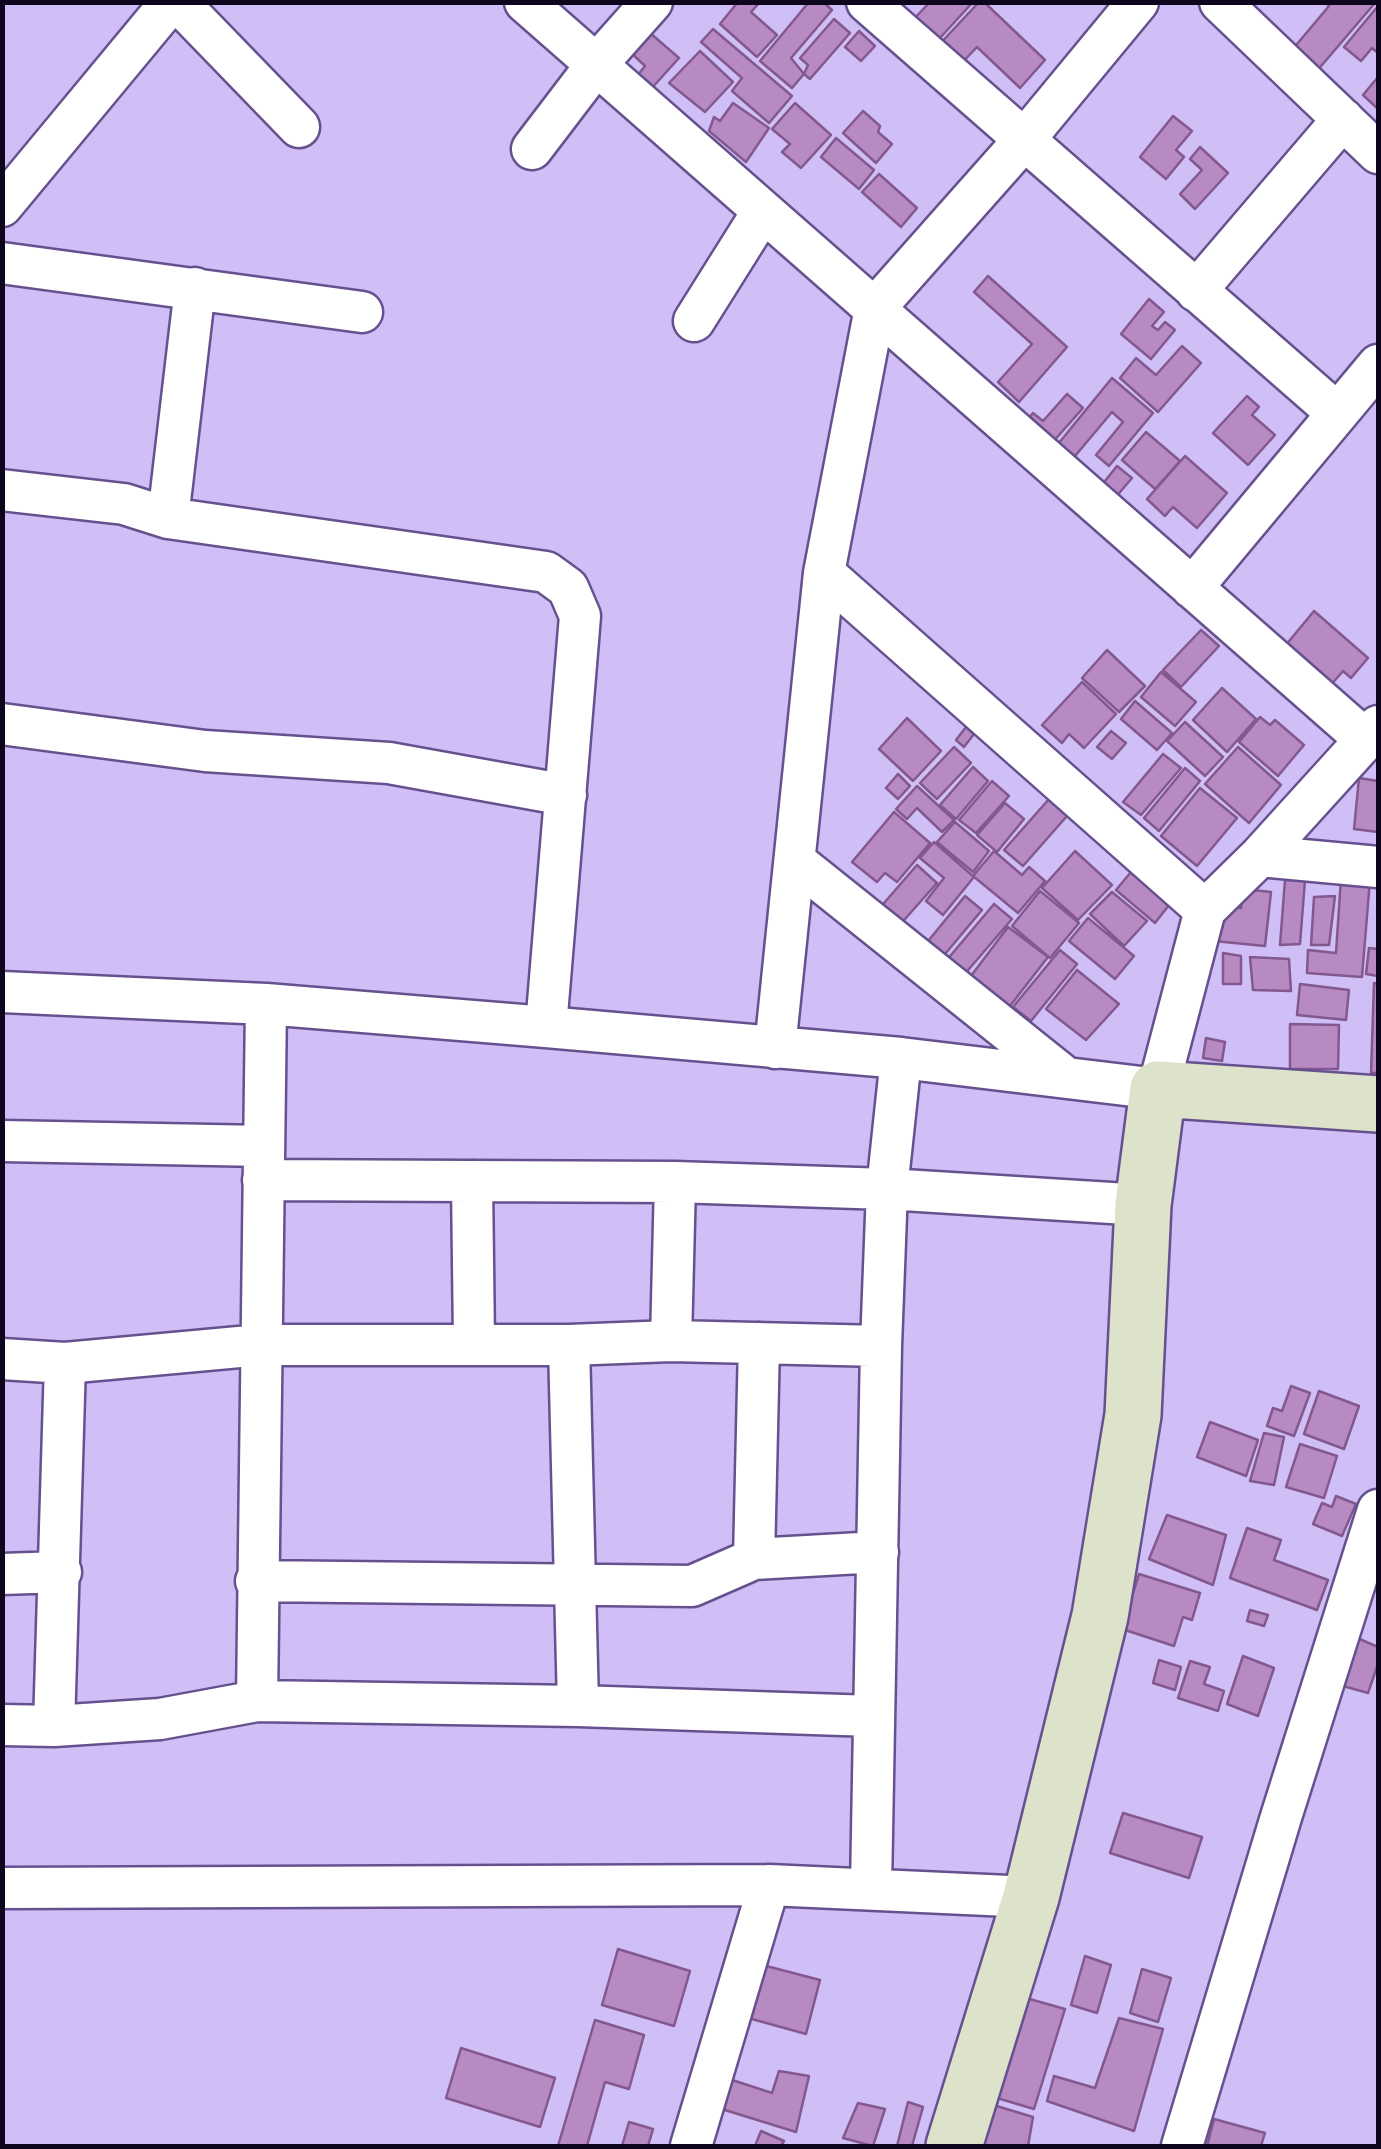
<!DOCTYPE html>
<style>
body{margin:0}
#map{position:relative;width:1381px;height:2149px;overflow:hidden;background:#d0bff6;font-family:"Roboto Serif",serif}
canvas{display:block}
.frame{position:absolute;inset:0;border:5px solid #0e061d;pointer-events:none}
</style>
<div id="map">
<canvas width="1381" height="2149"></canvas>
<div class="frame"></div>
</div>
<script>
const c = document.querySelector('canvas').getContext('2d');
c.lineJoin = 'round';
function fillPath(path, color) { c.fillStyle = color; c.fill(path, 'evenodd'); }
const shape = rows => new Path2D(rows.map(r => 'M' + r).join(''));
function strokePath(path, color, width, dash) { c.strokeStyle = color; c.lineWidth = width; c.lineCap = dash ? 'butt' : 'round'; c.setLineDash(dash || []); c.stroke(path); }
const building = shape([
 [738,2,760,2,751,12,777,35,757,57,720,24,738,2],
 [809,2,823,2,832,10,791,58,804,74,792,88,760,61,809,2],
 [930,2,973,2,929,50,911,22,930,2],
 [979,2,984,2,1045,60,1020,88,977,47,958,67,937,47,979,2],
 [1325,2,1375,3,1316,72,1292,50,1329,6,1325,2],
 [1378,6,1378,53,1372,48,1361,61,1344,47,1378,6],
 [834,19,850,33,810,79,804,74,808,65,800,58,834,19],
 [642,26,679,58,651,89,637,76,645,66,624,46,642,26],
 [713,29,792,96,769,123,732,91,742,78,701,42,713,29],
 [859,31,875,46,861,61,845,47,859,31],
 [700,51,733,82,705,112,669,83,700,51],
 [1378,77,1378,109,1363,95,1378,77],
 [733,103,769,128,746,162,709,131,714,117,720,121,733,103],
 [795,103,831,135,801,168,782,152,790,144,772,129,795,103],
 [863,111,880,126,878,132,892,144,876,163,843,133,863,111],
 [1173,116,1192,131,1176,150,1184,157,1166,179,1140,157,1173,116],
 [836,138,874,170,859,189,821,157,836,138],
 [1200,147,1228,173,1195,209,1180,194,1202,170,1190,159,1200,147],
 [879,174,917,208,901,227,862,192,879,174],
 [988,276,1067,347,1019,402,998,382,1032,344,974,292,988,276],
 [1149,299,1164,312,1152,326,1158,330,1165,322,1175,330,1151,359,1121,334,1149,299],
 [1182,346,1201,363,1158,412,1120,378,1136,358,1156,375,1182,346],
 [1112,378,1153,413,1109,466,1096,455,1123,422,1112,412,1070,462,1054,449,1112,378],
 [1067,394,1083,408,1051,444,1033,428,1034,422,1029,418,1033,413,1043,421,1067,394],
 [1247,396,1259,407,1252,415,1275,435,1248,465,1213,433,1247,396],
 [1146,432,1180,461,1155,489,1122,460,1146,432],
 [1185,456,1227,493,1197,528,1173,507,1165,516,1147,499,1185,456],
 [1117,466,1132,478,1115,498,1101,486,1117,466],
 [1314,611,1368,658,1351,678,1343,671,1330,686,1285,646,1314,611],
 [1201,630,1219,646,1181,687,1163,670,1201,630],
 [1107,650,1145,686,1119,712,1082,678,1107,650],
 [1161,672,1196,702,1175,726,1141,697,1161,672],
 [1082,682,1116,714,1084,748,1069,734,1062,743,1042,725,1082,682],
 [1222,688,1256,719,1227,752,1193,720,1222,688],
 [1135,701,1172,733,1157,750,1121,719,1135,701],
 [1260,717,1270,725,1275,720,1304,745,1278,776,1239,742,1260,717],
 [907,718,941,751,913,781,879,749,907,718],
 [1185,722,1223,757,1205,776,1167,741,1185,722],
 [966,727,974,734,964,747,956,740,966,727],
 [1111,731,1126,743,1112,759,1097,747,1111,731],
 [954,747,971,763,937,799,920,783,954,747],
 [1238,747,1281,785,1249,823,1205,784,1238,747],
 [1163,754,1181,768,1141,815,1123,802,1163,754],
 [973,767,988,781,956,819,940,805,973,767],
 [1185,768,1200,781,1159,831,1144,818,1185,768],
 [898,774,910,786,898,799,886,788,898,774],
 [1359,778,1378,781,1378,832,1354,829,1359,778],
 [992,781,1009,796,976,833,959,820,992,781],
 [917,786,954,820,942,832,917,808,907,819,896,809,917,786],
 [1200,788,1237,818,1197,866,1161,836,1200,788],
 [1049,799,1067,816,1023,866,1004,850,1049,799],
 [1005,803,1024,819,997,852,977,835,1005,803],
 [894,812,930,843,897,882,885,873,877,882,852,862,894,812],
 [955,822,989,851,973,872,937,842,955,822],
 [934,842,974,877,943,915,926,901,944,878,920,858,934,842],
 [994,851,1022,875,1029,867,1045,881,1018,913,973,876,994,851],
 [1075,851,1112,885,1078,920,1042,888,1075,851],
 [917,865,937,883,897,928,878,910,917,865],
 [1131,872,1169,905,1155,923,1116,890,1131,872],
 [1341,878,1370,880,1362,977,1307,973,1308,950,1336,953,1341,878],
 [1285,880,1305,880,1300,944,1280,945,1285,880],
 [1243,889,1271,892,1265,946,1214,941,1217,906,1241,908,1243,889],
 [1040,891,1079,923,1050,958,1012,926,1040,891],
 [1112,892,1147,921,1124,946,1090,914,1112,892],
 [965,896,982,910,940,960,924,946,965,896],
 [1335,896,1329,945,1311,945,1314,897,1335,896],
 [994,904,1012,919,963,976,946,961,994,904],
 [1088,918,1134,956,1115,979,1069,941,1088,918],
 [1008,927,1048,957,1010,1006,971,976,1008,927],
 [1369,948,1378,949,1378,976,1366,974,1369,948],
 [1060,950,1077,964,1031,1021,1013,1007,1060,950],
 [1223,953,1241,956,1241,984,1223,984,1223,953],
 [1250,957,1289,959,1291,991,1253,990,1250,957],
 [1077,970,1119,1004,1086,1040,1046,1009,1077,970],
 [1374,983,1378,984,1378,1073,1371,1073,1374,983],
 [1300,984,1349,990,1346,1020,1297,1015,1300,984],
 [1290,1024,1339,1025,1338,1069,1290,1069,1290,1024],
 [1206,1038,1225,1042,1222,1061,1203,1058,1206,1038],
 [1291,1386,1310,1393,1294,1436,1267,1426,1273,1408,1282,1411,1291,1386],
 [1319,1391,1359,1406,1344,1449,1304,1434,1319,1391],
 [1210,1422,1258,1440,1246,1476,1197,1457,1210,1422],
 [1264,1433,1284,1437,1274,1485,1250,1481,1264,1433],
 [1300,1444,1337,1456,1324,1498,1286,1487,1300,1444],
 [1336,1496,1356,1504,1342,1536,1313,1524,1322,1503,1332,1507,1336,1496],
 [1167,1515,1226,1535,1213,1585,1149,1559,1167,1515],
 [1247,1528,1281,1540,1274,1560,1328,1580,1317,1610,1230,1578,1247,1528],
 [1139,1574,1200,1593,1192,1620,1183,1617,1174,1646,1122,1629,1139,1574],
 [1250,1610,1268,1615,1264,1626,1247,1621,1250,1610],
 [1341,1631,1378,1647,1378,1664,1368,1693,1325,1681,1341,1631],
 [1243,1656,1274,1668,1258,1716,1227,1704,1243,1656],
 [1159,1660,1181,1667,1175,1690,1153,1683,1159,1660],
 [1190,1661,1210,1667,1204,1684,1224,1691,1218,1711,1178,1698,1190,1661],
 [1123,1813,1202,1837,1189,1878,1110,1853,1123,1813],
 [618,1949,690,1971,674,2026,602,2005,618,1949],
 [1085,1956,1111,1965,1097,2013,1071,2005,1085,1956],
 [755,1963,820,1980,806,2034,741,2016,755,1963],
 [1142,1969,1171,1978,1158,2022,1130,2013,1142,1969],
 [1012,1994,1065,2009,1034,2109,980,2093,1012,1994],
 [1119,2018,1163,2029,1134,2131,1047,2101,1054,2076,1095,2088,1119,2018],
 [595,2020,644,2035,629,2089,605,2082,587,2146,558,2146,595,2020],
 [461,2048,555,2078,540,2127,446,2098,461,2048],
 [779,2071,809,2076,796,2132,712,2106,723,2077,772,2093,779,2071],
 [980,2101,1033,2117,1028,2146,975,2146,980,2101],
 [908,2102,923,2107,912,2146,897,2146,908,2102],
 [858,2103,885,2109,873,2146,843,2138,858,2103],
 [1214,2119,1265,2133,1261,2146,1207,2146,1214,2119],
 [629,2122,653,2129,648,2146,622,2146,629,2122],
 [761,2131,784,2141,781,2146,755,2146,761,2131]
]);
fillPath(building, '#b78ac4');
strokePath(building, '#82588e', 2.5);
const street = shape([
 [178,2,299,127],
 [525,2,1366,740],
 [867,2,1337,413],
 [1220,2,1378,153],
 [532,149,596,65,652,2],
 [2,206,171,2],
 [2,263,362,312],
 [1196,291,1343,119],
 [694,321,763,211],
 [2,490,124,504,168,518,546,572,568,588,580,616,546,1027],
 [168,518,195,288],
 [824,573,1205,910],
 [1192,588,1378,365],
 [2,724,205,751,389,763,566,795],
 [1260,856,1378,867],
 [795,861,1064,1076],
 [2,992,266,1004,546,1027,901,1058,1158,1089,1205,910,1260,856,1378,726],
 [775,1048,824,573,875,308,1024,140,1138,2],
 [2,1141,264,1146],
 [263,1180,675,1182,887,1189,1143,1205],
 [472,1181,474,1343],
 [671,1341,675,1182],
 [569,1345,578,1706],
 [2,1359,65,1363,261,1345,569,1345,671,1341,881,1346],
 [754,1559,759,1343],
 [2,1574,61,1572],
 [256,1581,692,1586,754,1559,878,1552],
 [257,1701,266,1004],
 [2,1725,54,1726,160,1719,257,1701,578,1706,872,1716],
 [54,1726,65,1363],
 [871,1887,881,1346,887,1189,901,1058],
 [2,1888,769,1885,1031,1897],
 [691,2146,769,1885],
 [1182,2146,1281,1817,1378,1510]
]);
const secondary = shape([
 [954,2146,1031,1897,1100,1616,1133,1415,1143,1205,1158,1089,1378,1104]
]);
strokePath(street, '#66518e', 45);
strokePath(secondary, '#66518e', 60);
strokePath(street, '#fff', 40);
strokePath(secondary, '#dde2ca', 55);
</script>
